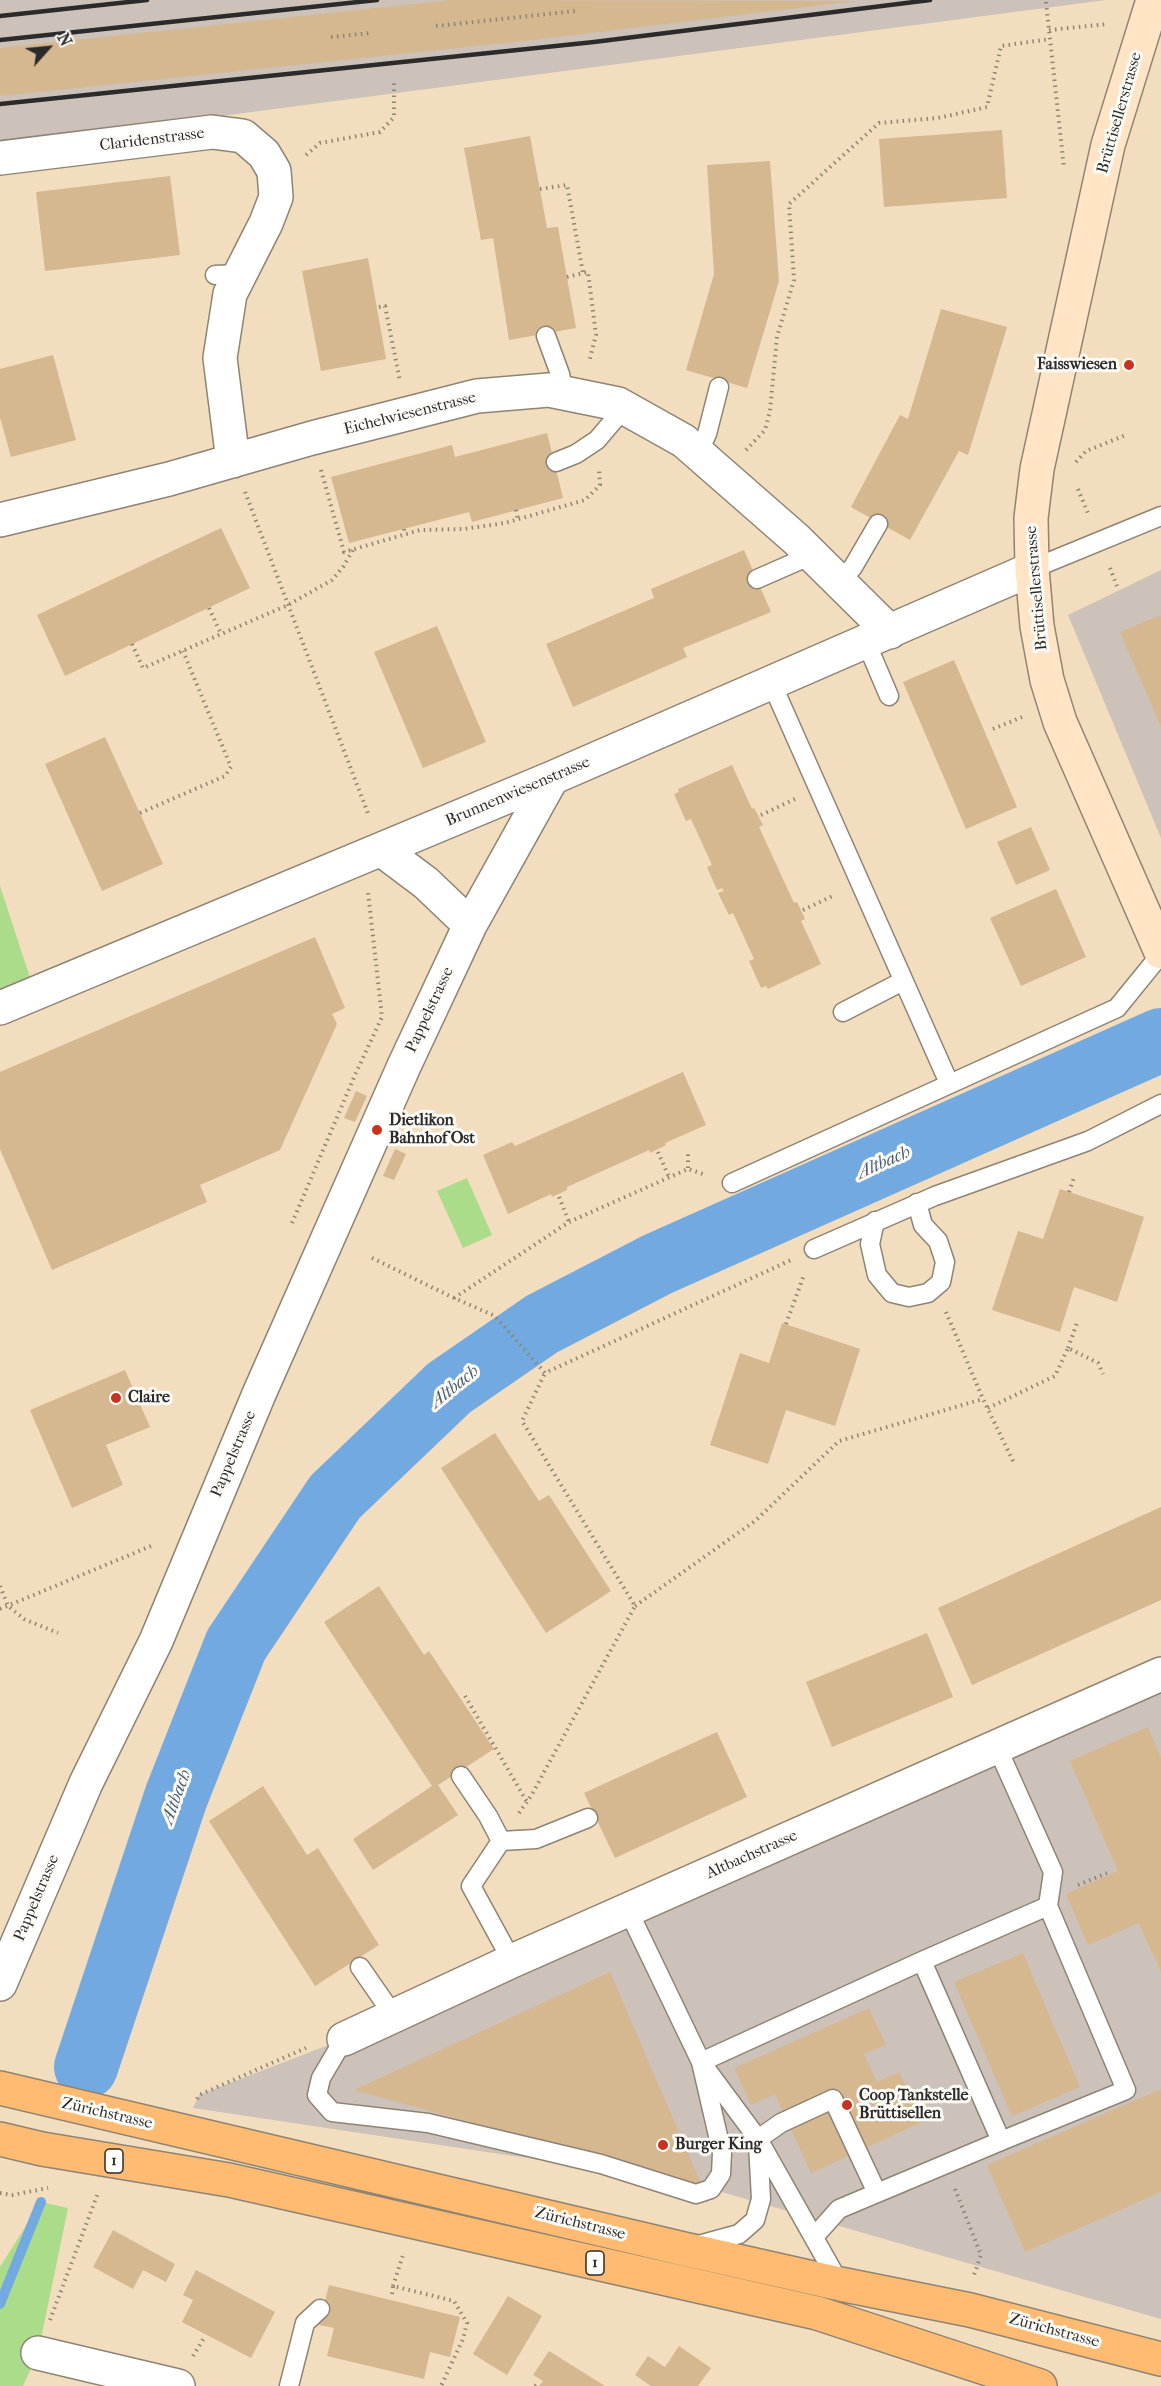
<!DOCTYPE html>
<meta charset="utf-8">
<style>
body{margin:0}
#map{position:relative;width:1161px;height:2386px;overflow:hidden;background:#f2ddbe;font-family:"IM FELL French Canon",serif}
canvas{display:block}
.north{position:absolute;left:18px;top:18px;width:60px;height:60px;-webkit-text-stroke:4px #fdfcf7;paint-order:stroke;rotate:63deg;font-size:16px;font-weight:700;line-height:24px;text-align:center;color:#2b2b2b}
.north::after{content:'';display:block;margin:auto;width:21px;height:27px;background:#2b2b2b;clip-path:polygon(50% 0,100% 100%,50% 72%,0 100%)}
</style>
<div id="map">
<canvas width="1161" height="2386"></canvas>
<div class="north">N</div>
</div>
<script>
const c = document.querySelector('canvas').getContext('2d');
c.lineJoin = 'round';
function fillPath(path, color) { c.fillStyle = color; c.fill(path, 'evenodd'); }
const shape = rows => new Path2D(rows.map(r => 'M' + r).join(''));
function strokePath(path, color, width, dash) { c.strokeStyle = color; c.lineWidth = width; c.lineCap = dash ? 'butt' : 'round'; c.setLineDash(dash || []); c.stroke(path); }
function label(font, color, halo, rows, align = 'center') {
  c.font = font + ' "IM FELL French Canon",serif'; c.lineWidth = 6; c.setLineDash([]); c.textBaseline = 'middle'; c.strokeStyle = halo; c.fillStyle = color; for (const [text, x, y, turn = 0] of rows) {
    c.save(); c.translate(x, y); c.rotate((+turn || 0) * Math.PI / 180); c.textAlign = isNaN(turn) ? turn : align; if (halo) c.strokeText(text, 0, 0); c.fillText(text, 0, 0); c.restore();
  }
}
fillPath(shape([
 [0,0,1106,0,0,145],
 [1161,570,1161,838,1068,615],
 [1161,1674,1161,2319,687,2182,193,2108,199,2095,344,2039]
]), '#cdc2b9');
fillPath(shape([
 [0,886,35,993,0,1008],
 [467,1178,492,1235,463,1248,437,1191],
 [41,2202,68,2208,38,2353,23,2386,0,2386,0,2267]
]), '#aadc8a');
strokePath(shape([
 [0,2304,41,2202]
]), '#72a9e0', 10);
strokePath(shape([
 [86,2067,176,1797,236,1645,335,1497,449,1388,542,1324,658,1264,1161,1040]
]), '#72a9e0', 64);
fillPath(shape([
 [452,0,856,1,525,41,0,96,0,48],
 [1002,130,1007,198,884,207,879,139],
 [530,136,547,228,558,227,576,328,509,340,493,238,481,240,464,148],
 [770,161,779,281,747,388,686,370,714,274,707,165],
 [170,176,180,255,45,271,36,192],
 [368,258,386,359,321,371,302,271],
 [941,309,1007,327,968,455,959,451,910,540,851,507,900,415,908,419],
 [53,355,76,440,11,457,0,417,0,369],
 [547,433,563,498,472,522,469,512,349,543,331,477,452,445,455,457],
 [221,528,250,588,65,676,37,615],
 [744,550,771,612,683,648,687,657,573,707,546,644,654,598,651,589],
 [1161,615,1161,727,1120,632],
 [437,626,486,742,423,768,374,652],
 [954,660,1017,807,966,829,903,682],
 [105,737,163,864,102,891,45,764],
 [732,765,752,809,754,808,763,825,759,827,794,903,797,902,805,919,801,921,821,964,768,989,766,986,761,988,749,961,754,959,733,913,729,915,718,893,724,891,722,888,717,890,707,867,712,865,691,819,686,821,674,794,679,792,678,789],
 [1031,827,1050,870,1016,885,997,842],
 [1056,889,1086,957,1021,986,990,918],
 [315,937,345,1008,332,1014,337,1024,280,1150,200,1185,207,1202,52,1270,0,1149,0,1072],
 [683,1072,706,1125,665,1143,666,1145,650,1153,649,1150,567,1187,567,1190,552,1197,551,1194,508,1214,483,1155,512,1142,515,1146],
 [356,1091,367,1096,355,1122,344,1118],
 [395,1149,406,1154,394,1180,383,1176],
 [1060,1189,1144,1217,1117,1302,1074,1287,1060,1332,992,1310,1018,1231,1043,1239],
 [782,1323,860,1349,835,1426,786,1410,768,1464,710,1445,740,1353,769,1363],
 [125,1370,150,1427,106,1445,123,1485,72,1508,30,1410],
 [495,1433,539,1501,549,1495,611,1591,546,1633,441,1468],
 [1161,1507,1161,1600,972,1685,938,1608],
 [379,1586,424,1655,429,1651,494,1749,438,1785,458,1815,373,1870,353,1839,432,1786,324,1622],
 [927,1633,953,1697,832,1747,806,1682],
 [1148,1727,1161,1758,1161,1972,1139,1923,1088,1945,1066,1894,1118,1871,1070,1761],
 [717,1732,747,1797,615,1858,584,1793],
 [263,1786,307,1855,318,1848,379,1945,315,1986,209,1821],
 [1023,1953,1080,2087,1012,2116,954,1982],
 [610,1972,702,2186,354,2090],
 [869,2008,886,2045,864,2054,877,2082,899,2072,922,2122,811,2173,775,2094,751,2105,734,2068],
 [1161,2089,1161,2192,1025,2252,987,2165],
 [113,2230,175,2264,166,2282,143,2270,133,2289,93,2267],
 [196,2270,275,2312,251,2358,182,2322,193,2300,183,2295],
 [329,2285,460,2317,450,2357,430,2352,424,2379,327,2356,334,2328,319,2325],
 [508,2296,542,2316,507,2375,473,2354],
 [679,2346,711,2368,698,2386,651,2386,635,2375,648,2356,665,2367],
 [549,2351,605,2386,539,2386,543,2381,533,2375]
]), '#d5b790');
const lane = shape([
 [215,275,239,274],
 [546,336,560,374,564,393],
 [698,453,707,434,719,387],
 [556,462,576,454,597,440,614,420,618,404],
 [1032,569,1161,516],
 [757,579,798,561,809,552],
 [839,582,853,567,878,524],
 [866,642,889,696],
 [772,684,949,1083],
 [843,1012,903,981],
 [732,1183,1117,1008,1161,954],
 [875,1221,870,1244,877,1275,892,1293,909,1297,928,1293,941,1282,945,1262,938,1241,923,1225,917,1203],
 [814,1249,935,1196,1088,1141,1161,1104],
 [461,1776,488,1816,501,1841],
 [501,1841,471,1886,512,1961],
 [501,1841,536,1839,588,1818],
 [628,1910,701,2062,758,2139,840,2284],
 [922,1961,1001,2141,1126,2090,1048,1906],
 [360,1967,394,2016],
 [344,2039,321,2078,317,2095,332,2112,428,2123,601,2164,696,2194,711,2189,721,2174,722,2153,701,2062,922,1961,1048,1906,1053,1872,997,1747],
 [758,2139,781,2123,833,2099,877,2193],
 [814,2237,839,2209,1001,2141],
 [695,2246,739,2234,755,2220,761,2199,758,2144],
 [289,2386,305,2323,320,2309]
]);
const street = shape([
 [0,158,212,132,243,136,264,154,274,171,276,197,266,223,230,294,220,358,233,461],
 [0,520,169,479,312,438,477,396,549,390,618,404,684,441,796,539,890,632],
 [382,850,426,883,470,925],
 [0,1008,552,778,1032,569],
 [0,1984,86,1783,156,1641,259,1394,404,1066,470,925,552,778],
 [344,2039,512,1961,1161,1674],
 [38,2353,178,2386]
]);
const secondary = shape([
 [1153,0,1108,145,1037,469,1031,518,1032,569,1037,626,1047,680,1060,722,1161,952]
]);
const primary = shape([
 [0,2088,684,2249,840,2284,970,2310,1161,2359],
 [0,2139,42,2149,229,2180,817,2313,1040,2386]
]);
strokePath(lane, '#8e8474', 21);
strokePath(street, '#8e8474', 36);
strokePath(secondary, '#8e8474', 36);
strokePath(primary, '#8e8474', 36);
strokePath(shape([
 [1046,2,1064,168],
 [436,26,575,11],
 [1049,30,1108,24],
 [331,37,371,33],
 [306,155,320,143,380,132,394,117,394,83],
 [540,189,567,185,583,273],
 [567,277,588,272,596,335,589,362],
 [379,307,385,306,400,381],
 [746,450,765,430,770,411,777,337,794,280,789,204,879,123,938,118,987,107,1001,46,1050,39],
 [1076,462,1086,451,1126,435],
 [321,470,344,552,420,530,463,529,505,523,585,500,600,485,599,471],
 [1078,489,1089,516],
 [245,492,369,816],
 [516,510,518,520],
 [404,529,405,535],
 [1110,568,1117,586],
 [209,608,221,634],
 [132,644,143,668,288,605,332,580,343,567,353,550],
 [993,729,1022,717],
 [140,813,225,776,231,767,183,651],
 [761,815,795,799],
 [803,910,835,895],
 [658,1152,669,1177],
 [688,1168,688,1154],
 [1069,1192,1075,1175],
 [559,1197,569,1222],
 [292,1223,355,1075,382,1017,368,892],
 [372,1258,454,1298,495,1316,545,1373,791,1260],
 [454,1298,569,1222,688,1169,706,1175],
 [946,1312,983,1399,1014,1463],
 [786,1324,804,1275],
 [1068,1348,1077,1323],
 [988,1408,1055,1376,1068,1348,1098,1363,1103,1374],
 [0,1586,8,1606,24,1619,58,1633],
 [635,1606,755,1521,839,1441,983,1399],
 [0,1609,151,1546],
 [465,1696,527,1802],
 [519,1813,531,1796,635,1606,522,1421,545,1373],
 [1078,1885,1107,1873],
 [197,2099,199,2095,306,2048],
 [955,2189,981,2255,974,2275],
 [0,2193,12,2195,48,2188],
 [393,2286,403,2255],
 [392,2294,393,2286,454,2301,467,2323,463,2339,441,2386],
 [50,2320,98,2193],
 [193,2356,204,2338],
 [535,2386,537,2384]
]), '#8e8474', 4, [1.5, 4.5]);
strokePath(lane, '#fff', 18);
strokePath(street, '#fff', 33);
strokePath(secondary, '#ffe4c6', 33);
strokePath(primary, '#febb71', 33);
strokePath(shape([
 [0,16,147,0],
 [0,40,377,0],
 [0,104,594,42,930,0]
]), '#2b2b2b', 4.5);
for (const [x, y, r, color] of [
 [1129,365,6,"#c8321e"],
 [377,1130,6,"#c8321e"],
 [116,1398,6,"#c8321e"],
 [847,2105,6,"#c8321e"],
 [663,2145,6,"#c8321e"]
]) { const dot = new Path2D(); dot.arc(x, y, r, 0, 2 * Math.PI); c.fillStyle = color; c.fill(dot); strokePath(dot, '#fdfcf7', 2); }
for (const [x, y, w] of [
 [114,2161,18],
 [595,2263,18]
]) { const box = new Path2D(); box.roundRect(x - w / 2, y - 12, w, 24, 4.5); c.fillStyle = '#fdfcf7'; c.fill(box); strokePath(box, '#2b2b2b', 1.5); }
label('bold 15px', '#2b2b2b', null, [
 ["1",114,2161],
 ["1",595,2263]
]);
label('16px', '#2b2b2b', '#fdfcf7', [
 ["Brüttisellerstrasse",1120,113,-74],
 ["Claridenstrasse",152,140,-7],
 ["Eichelwiesenstrasse",410,414,-14],
 ["Brüttisellerstrasse",1037,588,-95],
 ["Brunnenwiesenstrasse",518,792,-23],
 ["Pappelstrasse",430,1010,-65],
 ["Pappelstrasse",234,1454,-67],
 ["Altbachstrasse",752,1855,-24],
 ["Pappelstrasse",37,1898,-67],
 ["Zürichstrasse",107,2114,13],
 ["Zürichstrasse",580,2224,14],
 ["Zürichstrasse",1054,2331,15]
]);
label('bold 16px', '#2b2b2b', '#fdfcf7', [
 ["Faisswiesen",1117,365,"right"],
 ["Dietlikon",389,1121],
 ["Bahnhof Ost",389,1139],
 ["Claire",128,1398],
 ["Coop Tankstelle",859,2096],
 ["Brüttisellen",859,2114],
 ["Burger King",675,2145]
], 'left');
label('italic 18px', '#475d73', '#fdfcf7', [
 ["Altbach",884,1163,-24],
 ["Altbach",455,1387,-39],
 ["Altbach",177,1797,-70]
]);
</script>
